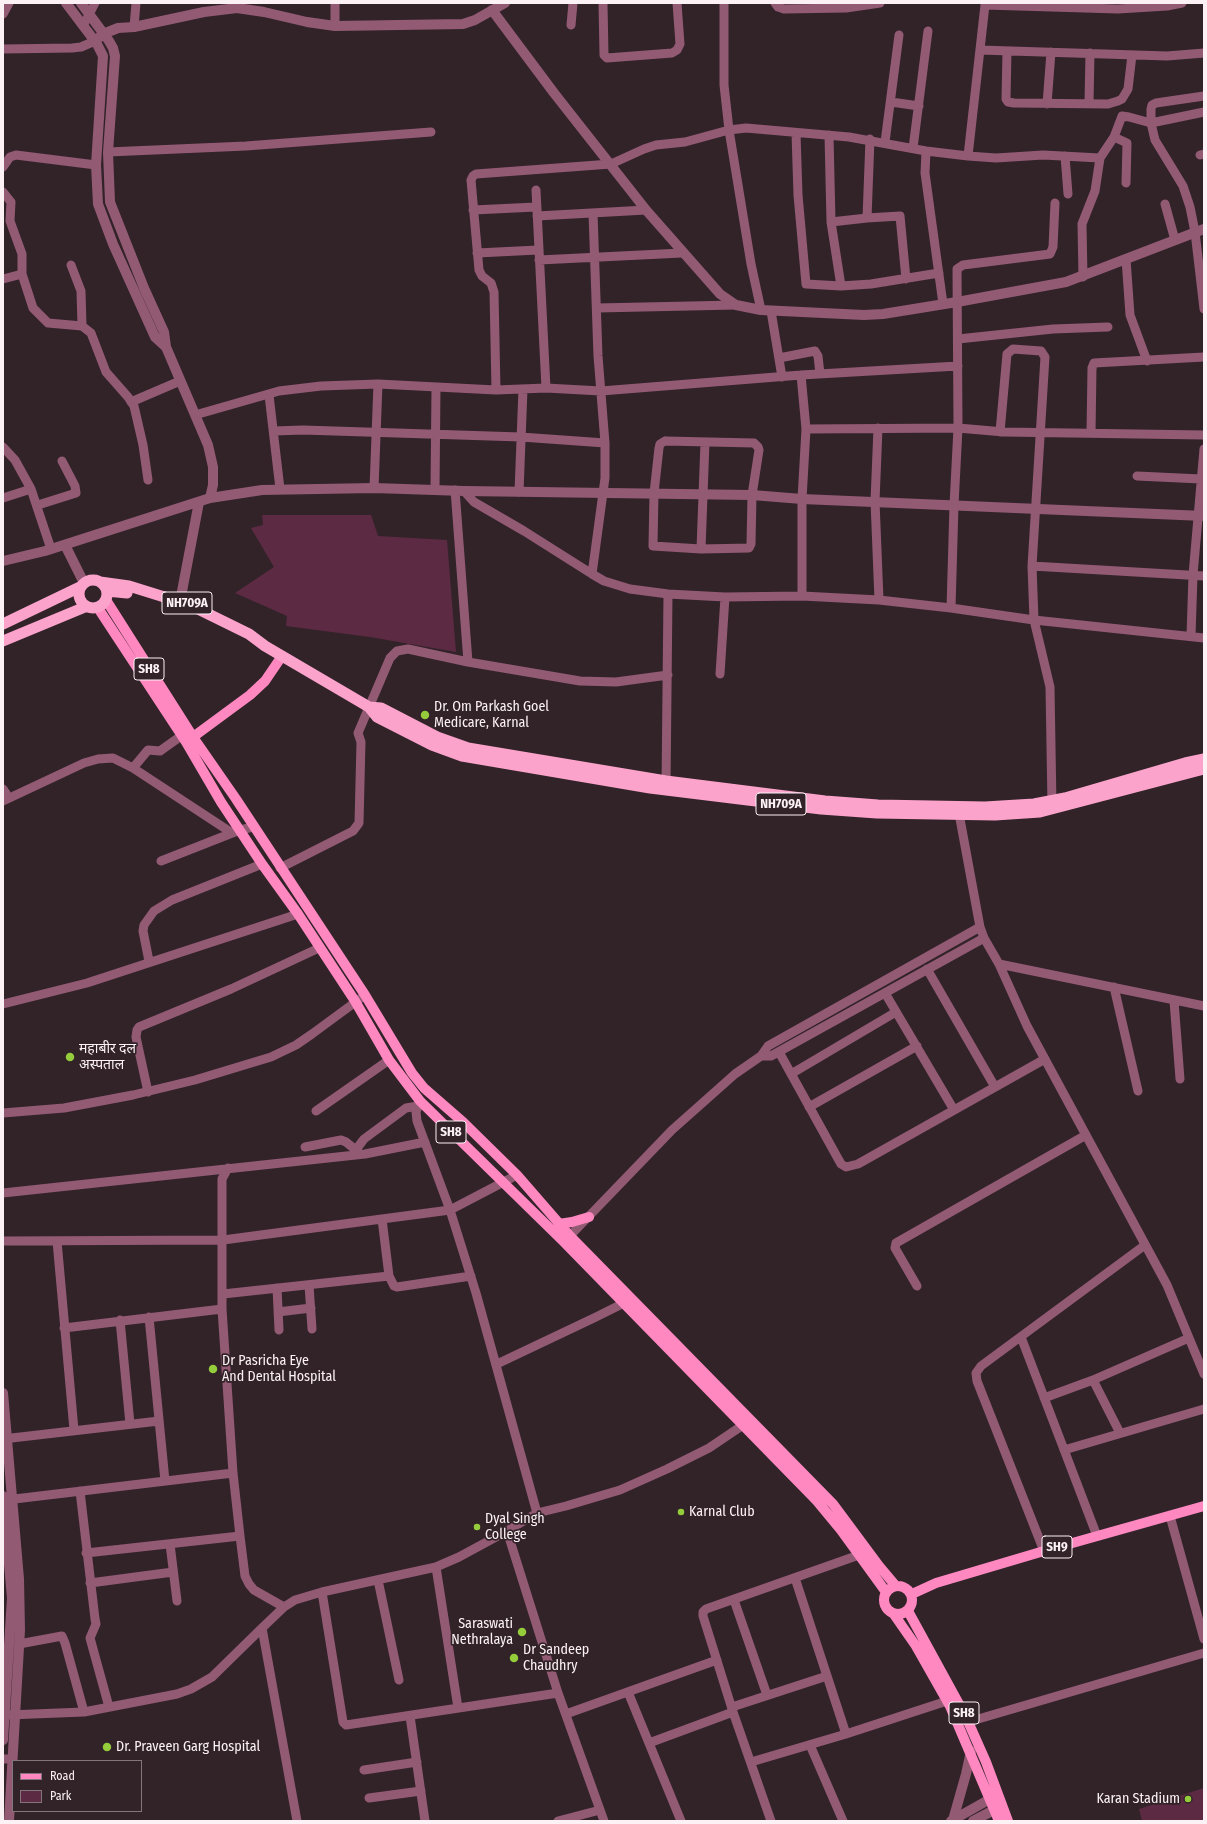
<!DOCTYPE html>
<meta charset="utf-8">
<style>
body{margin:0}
#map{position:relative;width:1207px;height:1824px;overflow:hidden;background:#322329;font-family:"Fira Sans Condensed",sans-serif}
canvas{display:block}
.frame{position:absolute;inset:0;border:4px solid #fcf1f5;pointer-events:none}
.legend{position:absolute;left:12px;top:1760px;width:130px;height:52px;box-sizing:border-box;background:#322329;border:1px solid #83757b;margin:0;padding:5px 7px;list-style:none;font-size:12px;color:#fcf1f5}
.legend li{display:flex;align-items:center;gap:8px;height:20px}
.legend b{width:20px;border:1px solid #83757b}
</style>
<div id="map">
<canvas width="1207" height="1824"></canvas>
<div class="frame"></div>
<ul class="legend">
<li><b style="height:5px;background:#ff88c0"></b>Road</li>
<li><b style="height:11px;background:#5d2a43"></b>Park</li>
</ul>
</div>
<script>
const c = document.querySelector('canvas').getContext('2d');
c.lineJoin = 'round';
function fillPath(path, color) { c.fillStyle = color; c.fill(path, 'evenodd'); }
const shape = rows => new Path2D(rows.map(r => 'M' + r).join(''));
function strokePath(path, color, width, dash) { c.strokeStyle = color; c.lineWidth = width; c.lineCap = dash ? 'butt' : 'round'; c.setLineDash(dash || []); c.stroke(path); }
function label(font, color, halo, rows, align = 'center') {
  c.font = font + ' "Fira Sans Condensed","Noto Sans Devanagari",sans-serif'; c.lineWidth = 3.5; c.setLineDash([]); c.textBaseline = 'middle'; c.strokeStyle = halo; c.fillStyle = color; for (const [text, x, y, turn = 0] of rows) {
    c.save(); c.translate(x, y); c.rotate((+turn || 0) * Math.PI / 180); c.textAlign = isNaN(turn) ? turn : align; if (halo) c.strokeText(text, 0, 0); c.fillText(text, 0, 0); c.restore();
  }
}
fillPath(shape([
 [262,515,371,515,378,536,447,540,456,652,370,637,286,626,287,616,235,593,274,567,251,528,263,525],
 [1204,1788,1204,1821,1142,1821,1139,1809]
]), '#5d2a43');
strokePath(shape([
 [603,3,604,55,607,58,672,53,677,50,680,44,677,3],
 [724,3,724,85,729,130,751,264,761,310],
 [775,3,778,7,784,9,846,8,880,3],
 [985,3,985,5,1118,9,1167,6,1182,3],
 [3,14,9,3],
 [571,25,573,3],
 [83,26,95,3],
 [335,26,335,3],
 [134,27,136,3],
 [3,49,72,48,81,47,95,41],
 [980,50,1167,56,1204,53],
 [1007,51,1006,99,1008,102,1014,103,1108,104,1118,101,1122,99,1128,89,1132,55],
 [1204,96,1156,103,1152,105,1151,109,1151,123,1155,140,1183,186,1190,207,1195,232,1204,309],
 [891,102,919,106],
 [1047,104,1051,52],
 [1089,104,1090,53],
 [796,133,798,195,806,284,841,286,871,284,939,273],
 [829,135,831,222,841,286],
 [1114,137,1127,143,1126,183],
 [885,142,899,35],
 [913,148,928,31],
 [926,151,925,173,943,304],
 [108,152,246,146,431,132],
 [1200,155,1204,154],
 [968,156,985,5],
 [1065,156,1068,194],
 [3,167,10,157,16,155,96,165],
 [536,190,546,388],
 [3,192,11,202,10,221,22,254,22,274,33,308,48,323,82,326,91,333,106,372,128,397,134,406,143,445,148,480],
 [1165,204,1175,240],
 [473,210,536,207],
 [537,216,646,210],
 [867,218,870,139],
 [831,222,867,218,900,216,906,279],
 [477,253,538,250],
 [1126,259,1130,315,1147,361],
 [539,260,682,253],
 [71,265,81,291,82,326],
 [1083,277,1082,224,1095,191,1100,158,1114,137,1122,116,1129,117,1151,123,1204,112],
 [3,279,22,274],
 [597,308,736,305],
 [771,311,782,377],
 [958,339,1053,329,1108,327],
 [779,358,815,351,818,356,820,374],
 [801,375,806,429,802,499,802,596],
 [496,390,494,292,491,283,482,276,479,270,471,180,473,176,476,174,611,164,644,149,656,145,685,142,729,130,746,128,849,137,926,151,968,156,996,158,1043,155,1100,158],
 [269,395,280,489],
 [131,402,180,381],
 [195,415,279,391,321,386,378,384,496,390,546,388,601,391,801,375,958,366],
 [878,428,875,501,879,600],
 [806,429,958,428,1004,432,1204,435],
 [274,431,303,430,521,437,605,443],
 [1000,432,1007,354,1013,349,1041,351,1045,357,1032,566,1034,620,1050,687,1052,806],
 [1091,433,1092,368,1094,363,1204,357],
 [665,441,754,443,758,447,759,450,752,495,751,544,749,548,701,549,653,546,654,493,659,448,660,444,665,441],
 [3,447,15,460,31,489,51,549],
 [1137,476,1201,479],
 [374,488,378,384],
 [435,490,436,387],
 [455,490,468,662],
 [464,491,474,502,524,531,592,574,604,581,630,589,668,594,725,597,802,596,879,600,951,608,1034,620,1204,638],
 [519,492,523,389],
 [3,498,31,489],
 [38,505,76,493,75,486,62,461],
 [701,549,705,442],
 [1032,566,1204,576],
 [592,574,605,478,605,443,598,356,593,213],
 [951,608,954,505,958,428,957,269,963,265,1050,254,1053,247,1055,203],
 [1191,636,1193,575,1204,449],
 [720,674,725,597],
 [133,768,148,750,160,751,181,736],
 [666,787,668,594],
 [3,789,9,798],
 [3,801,84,763,98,759,113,758,133,768,232,833],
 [958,808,980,927,984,938,999,964,1027,1026,1167,1285,1204,1374],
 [161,861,240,830,253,827],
 [280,868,353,831,359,823,361,742,358,733,390,658,397,651,408,649,468,662,580,681,616,682,668,675],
 [149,961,143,931,144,925,154,911,172,900,262,864],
 [999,964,1204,1006],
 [927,969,995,1087],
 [1114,987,1138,1091],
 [885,993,954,1110],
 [1174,1001,1180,1079],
 [3,1004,87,983,298,914],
 [779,1052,841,1164,846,1167,858,1164,1045,1059],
 [761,1056,771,1056,984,938],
 [791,1074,896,1012],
 [148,1092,136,1037,137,1030,139,1027,231,989,319,948],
 [420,1101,416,1112,417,1121,450,1210,476,1293,537,1513],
 [809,1107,917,1046],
 [316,1111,389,1060],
 [3,1113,64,1108,133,1095,195,1080,271,1057,296,1045,312,1034,365,995],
 [305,1147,341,1140,346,1142,357,1151],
 [355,1155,358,1147,364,1139,406,1108,418,1106],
 [228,1168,222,1179,222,1309,233,1473,240,1536,245,1576,249,1584,254,1590,284,1607],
 [3,1193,365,1154,425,1142],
 [382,1219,389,1276,394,1286,397,1287,471,1276],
 [566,1240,672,1130,735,1074,761,1056,768,1046,980,927],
 [3,1241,223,1240,450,1210,517,1175],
 [57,1241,74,1430],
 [309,1285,312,1329],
 [917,1286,895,1248,896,1243,1086,1135],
 [277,1288,279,1330],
 [223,1294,389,1276],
 [278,1312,311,1308],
 [149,1317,165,1481],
 [120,1320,130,1424],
 [64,1328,222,1309],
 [1021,1337,1097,1536],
 [497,1364,596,1317,624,1303,629,1298],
 [1093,1380,1189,1338],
 [1044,1398,1093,1380,1120,1433],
 [3,1439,159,1421],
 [1064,1450,1204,1409],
 [80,1491,95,1619,96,1624,90,1638,109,1707],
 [6,1500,233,1473],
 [1170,1516,1204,1639],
 [507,1531,558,1693,604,1821],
 [170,1544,177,1601],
 [1044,1551,977,1381,976,1373,981,1366,1145,1245],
 [86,1553,240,1536],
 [436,1567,458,1708],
 [795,1578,846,1734],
 [378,1580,399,1680],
 [90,1583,173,1572],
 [322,1592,343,1722,346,1725,558,1693],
 [734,1600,767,1695],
 [262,1628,297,1821],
 [19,1644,62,1636,65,1643,84,1712],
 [628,1692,681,1821],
 [732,1707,827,1676],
 [566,1714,717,1660],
 [8,1715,84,1712,177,1694,191,1689,212,1677,262,1628,284,1607,295,1600,322,1592,436,1567,459,1557,507,1531,537,1513,566,1506,620,1490,667,1469,709,1448,749,1421],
 [410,1716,425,1821],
 [968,1722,1204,1653],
 [649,1743,733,1712],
 [810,1745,843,1821],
 [3,1759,12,1759],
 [751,1762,846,1734,947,1701],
 [364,1770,417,1762],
 [369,1798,421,1791],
 [558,1821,600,1810],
 [771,1821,733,1712,703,1616,703,1612,706,1609,859,1555]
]), '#935a74', 9);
strokePath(shape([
 [66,3,97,44,103,56,96,165,98,204,113,244,155,337,166,347],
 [81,3,109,41,113,48,115,56,108,152,110,202,144,288,164,332,166,347,208,445,213,467,213,485,210,498],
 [492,10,554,93,646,210,720,294,736,305,761,310,864,315,883,314,957,302,1066,282,1204,229],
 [95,41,103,34,118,28,134,27,204,12,237,8,264,12,307,22,335,26,463,24,475,20,505,3],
 [65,545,84,583],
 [3,561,45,551,210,498,262,490,374,488,464,491,752,495,802,499,1204,516],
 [179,607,199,502],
 [3,1393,19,1579,20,1630,9,1821],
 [3,1496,12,1598,3,1740],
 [953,1820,966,1774,971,1751],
 [951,1821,990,1799,1000,1800,994,1810,973,1821]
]), '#935a74', 10);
strokePath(shape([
 [106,600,193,737,236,799,365,995,412,1073,424,1088,463,1122,517,1175,570,1236,833,1504,879,1566,895,1585],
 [98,608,186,742,221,802,262,864,298,914,355,1001,389,1060,420,1101,564,1242,817,1501,841,1530,886,1592],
 [193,737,250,695,265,681,282,656],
 [559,1224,572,1222,589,1217],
 '884 1600a14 14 0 1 1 28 0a14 14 0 1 1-28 0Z',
 [912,1594,936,1583,1044,1551,1204,1506],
 [908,1611,966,1717,986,1762,1008,1821],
 [893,1613,916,1646,950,1706,999,1821]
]), '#ff88c0', 10);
strokePath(shape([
 '79 594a14 14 0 1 1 28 0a14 14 0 1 1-28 0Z',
 [100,582,129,586,190,605,249,634,265,646,369,707,377,717,432,745,462,756,650,788,821,809,877,813,995,815,1040,812,1204,769],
 [107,591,127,593],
 [3,624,80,587],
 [3,641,85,607],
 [369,707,381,708,437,737,468,748,666,781,825,801,878,805,985,807,1034,804,1065,798,1185,763,1204,759]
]), '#fca3cc', 11);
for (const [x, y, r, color] of [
 [425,715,5,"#94cc3c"],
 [70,1057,5,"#94cc3c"],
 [213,1369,5,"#94cc3c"],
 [681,1512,4,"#94cc3c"],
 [477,1527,4,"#94cc3c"],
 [522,1632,5,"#94cc3c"],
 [514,1658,5,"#94cc3c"],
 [107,1747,5,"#94cc3c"],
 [1188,1799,4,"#94cc3c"]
]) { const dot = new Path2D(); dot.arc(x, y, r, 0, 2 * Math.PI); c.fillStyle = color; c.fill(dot); strokePath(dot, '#322329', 1.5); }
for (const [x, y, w] of [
 [187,603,50],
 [149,669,30],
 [781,804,50],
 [451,1132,30],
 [1057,1547,30],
 [964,1713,30]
]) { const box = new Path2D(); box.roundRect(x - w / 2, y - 11, w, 22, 3); c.fillStyle = '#322329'; c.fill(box); strokePath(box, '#fcf1f5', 1); }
label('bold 13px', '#fcf1f5', null, [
 ["NH709A",187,603],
 ["SH8",149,669],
 ["NH709A",781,804],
 ["SH8",451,1132],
 ["SH9",1057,1547],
 ["SH8",964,1713]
]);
label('14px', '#fcf1f5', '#322329', [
 ["Dr. Om Parkash Goel",434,707],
 ["Medicare, Karnal",434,723],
 ["महाबीर दल",79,1049],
 ["अस्पताल",79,1065],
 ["Dr Pasricha Eye",222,1361],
 ["And Dental Hospital",222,1377],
 ["Karnal Club",689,1512],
 ["Dyal Singh",485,1519],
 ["College",485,1535],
 ["Saraswati",513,1624,"right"],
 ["Nethralaya",513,1640,"right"],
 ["Dr Sandeep",523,1650],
 ["Chaudhry",523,1666],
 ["Dr. Praveen Garg Hospital",116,1747],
 ["Karan Stadium",1180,1799,"right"]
], 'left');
</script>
